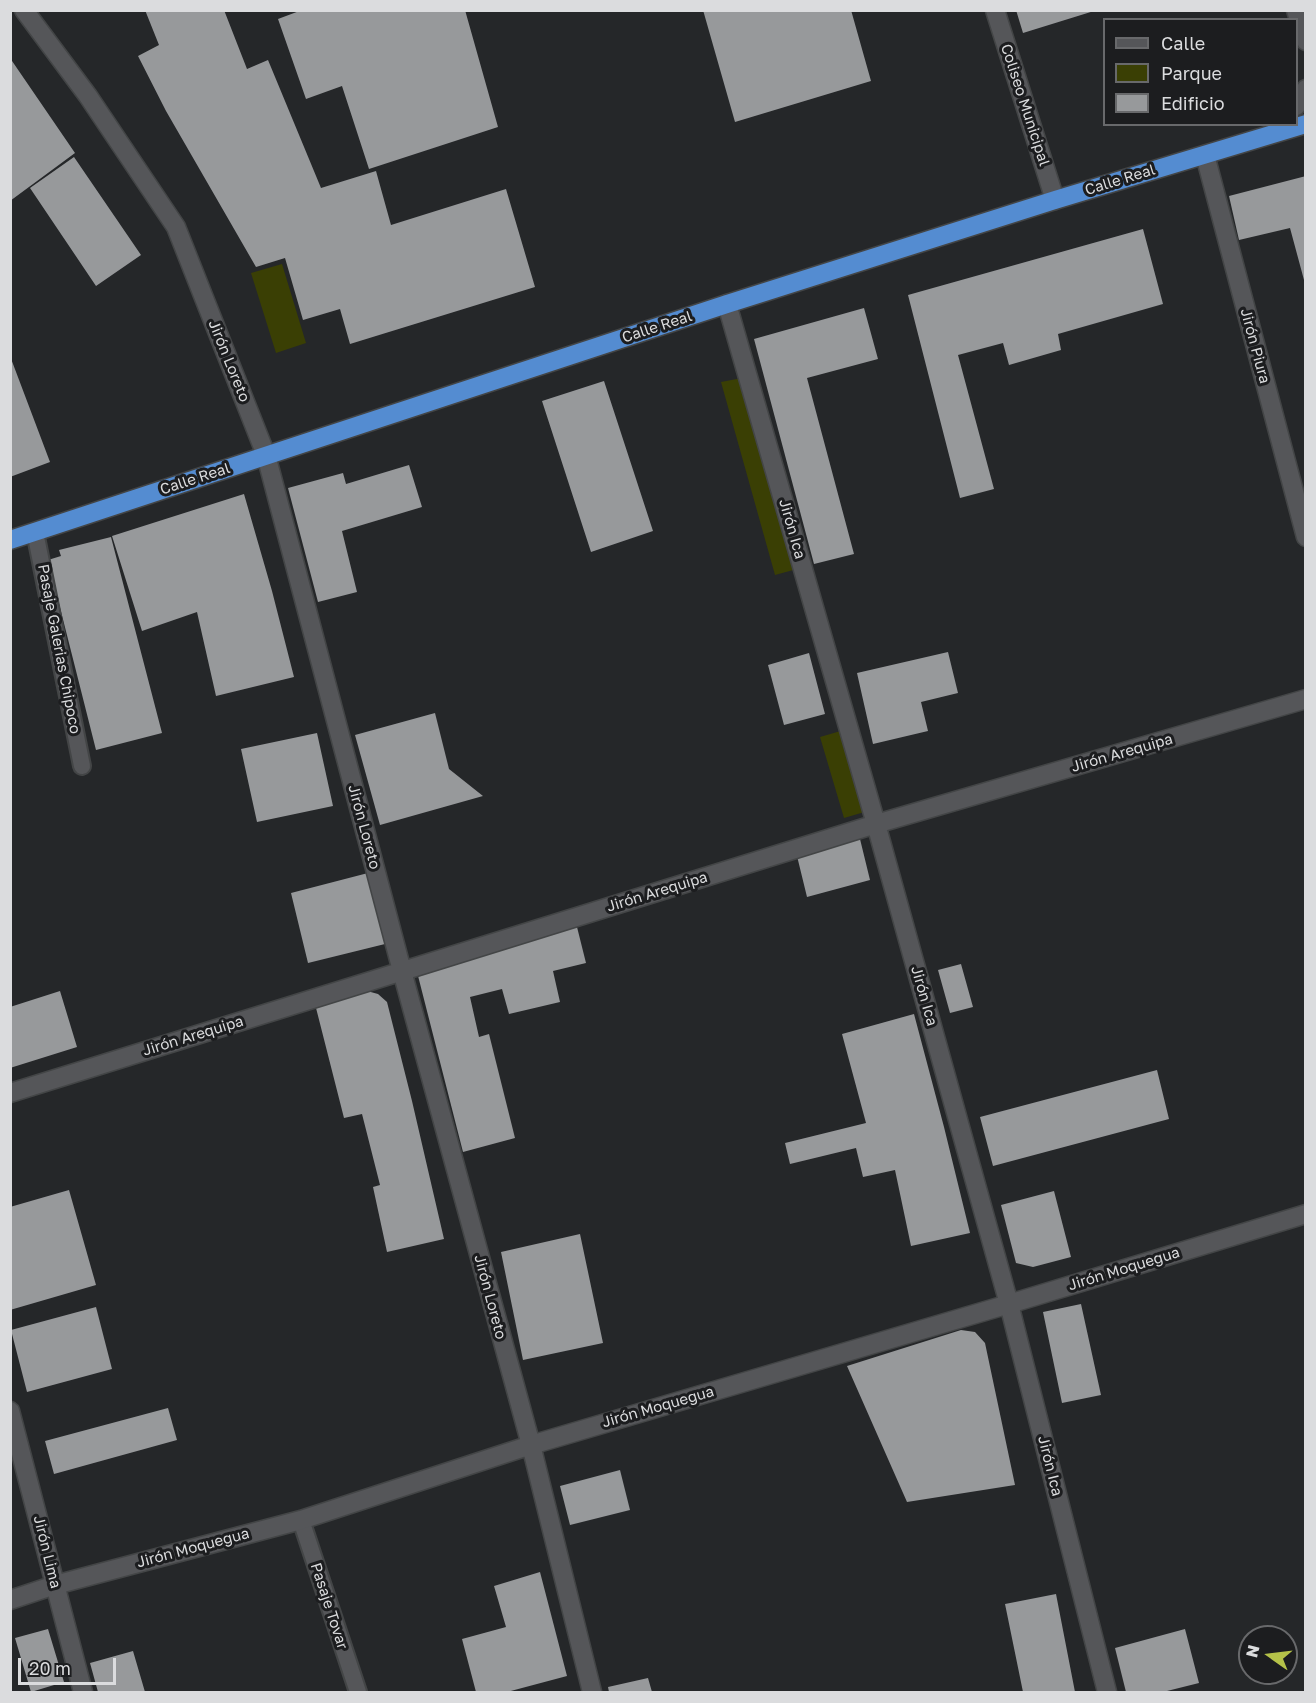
<!DOCTYPE html>
<meta charset="utf-8">
<style>
body{margin:0}
#map{position:relative;width:1316px;height:1703px;overflow:hidden;background:#252729;font-family:"Golos Text",sans-serif}
canvas{display:block}
.frame{position:absolute;inset:0;border:12px solid #dbdcde;pointer-events:none}
.legend{position:absolute;left:1103px;top:18px;width:195px;height:108px;box-sizing:border-box;background:#1c1d1f;border:2px solid #68696b;margin:0;padding:8px 10px;list-style:none;font-size:18px;color:#dbdcde}
.legend li{display:flex;align-items:center;gap:12px;height:30px}
.legend b{width:30px;border:2px solid #68696b}
.north{position:absolute;left:1238px;top:1625px;width:60px;height:60px;box-sizing:border-box;background:#1c1d1f;border:2px solid #68696b;border-radius:50%;rotate:284deg;font-size:16px;font-weight:700;line-height:24px;text-align:center;color:#dbdcde}
.north::after{content:'';display:block;margin:auto;width:21px;height:27px;background:#b5c249;clip-path:polygon(50% 0,100% 100%,50% 72%,0 100%)}
.scale{position:absolute;left:18px;top:1658px;width:98px;height:27px;box-sizing:border-box;border:3px solid #dbdcde;border-top:0;padding-left:8px;font-size:18px;line-height:21px;white-space:nowrap;color:#dbdcde;-webkit-text-stroke:4px #1c1d1f;paint-order:stroke}
</style>
<div id="map">
<canvas width="1316" height="1703"></canvas>
<div class="frame"></div>
<ul class="legend">
<li><b style="height:8px;background:#555659"></b>Calle</li>
<li><b style="height:16px;background:#3a3f04"></b>Parque</li>
<li><b style="height:16px;background:#97999b"></b>Edificio</li>
</ul>
<div class="north">N</div>
<div class="scale">20 m</div>
</div>
<script>
const c = document.querySelector('canvas').getContext('2d');
c.lineJoin = 'round';
function fillPath(path, color) { c.fillStyle = color; c.fill(path, 'evenodd'); }
const shape = rows => new Path2D(rows.map(r => 'M' + r).join(''));
function strokePath(path, color, width, dash) { c.strokeStyle = color; c.lineWidth = width; c.lineCap = dash ? 'butt' : 'round'; c.setLineDash(dash || []); c.stroke(path); }
function label(font, color, halo, rows, align = 'center') {
  c.font = font + ' "Golos Text",sans-serif'; c.lineWidth = 6; c.setLineDash([]); c.textBaseline = 'middle'; c.strokeStyle = halo; c.fillStyle = color; for (const [text, x, y, turn = 0] of rows) {
    c.save(); c.translate(x, y); c.rotate((+turn || 0) * Math.PI / 180); c.textAlign = isNaN(turn) ? turn : align; if (halo) c.strokeText(text, 0, 0); c.fillText(text, 0, 0); c.restore();
  }
}
fillPath(shape([
 [282,264,306,343,276,353,251,273],
 [742,378,797,569,775,575,721,382],
 [844,730,868,811,844,818,820,737]
]), '#3a3f04');
fillPath(shape([
 [145,10,224,10,247,69,268,60,321,188,376,171,391,225,506,189,535,287,350,344,340,309,303,320,285,258,256,267,166,111,138,56,159,45],
 [302,10,465,10,498,127,369,169,342,86,306,99,278,19],
 [703,10,851,10,871,81,735,122],
 [1016,10,1094,10,1094,11,1023,33],
 [10,58,75,153,10,201],
 [74,157,141,255,96,286,30,188],
 [1306,176,1306,279,1304,280,1290,228,1239,240,1229,196],
 [1143,229,1163,304,1058,334,1061,350,1009,365,1003,343,958,355,994,489,960,498,908,295],
 [864,308,878,359,807,378,854,554,814,564,754,339],
 [10,356,50,462,10,477],
 [604,381,653,531,591,552,542,401],
 [409,465,422,507,342,531,357,592,318,602,288,488,343,473,346,484],
 [244,494,272,591,294,677,216,696,197,612,142,631,112,536],
 [111,537,162,733,96,750,48,560,61,556,59,550],
 [948,652,958,693,921,702,928,731,873,744,857,673],
 [809,653,825,714,784,725,768,665],
 [435,713,449,769,483,796,380,825,355,735],
 [317,733,333,806,257,822,241,749],
 [860,839,870,880,807,897,797,856],
 [368,873,385,944,308,963,291,893],
 [577,927,586,963,553,971,560,1002,509,1014,502,989,470,997,479,1037,489,1034,515,1138,463,1152,416,968],
 [961,964,973,1007,950,1013,938,970],
 [60,991,77,1047,10,1068,10,1007],
 [367,991,378,994,387,1002,412,1101,444,1239,387,1252,373,1187,380,1185,362,1114,344,1118,315,1004],
 [914,1014,944,1127,970,1233,911,1246,895,1170,863,1177,856,1148,790,1164,785,1143,866,1123,842,1034],
 [1157,1070,1169,1119,993,1166,980,1117],
 [69,1190,96,1285,10,1310,10,1207],
 [1054,1191,1071,1257,1033,1267,1016,1263,1001,1205],
 [580,1234,603,1343,523,1360,501,1252],
 [1081,1304,1101,1395,1062,1403,1043,1312],
 [96,1307,112,1369,27,1392,11,1330],
 [961,1330,975,1332,985,1343,1015,1485,907,1502,847,1366],
 [168,1408,177,1440,54,1474,45,1441],
 [620,1470,630,1510,570,1525,560,1486],
 [540,1572,567,1676,507,1692,476,1692,462,1639,506,1627,494,1586],
 [1056,1594,1075,1692,1023,1692,1005,1604],
 [48,1629,64,1682,31,1692,15,1638],
 [1185,1629,1199,1683,1163,1692,1126,1692,1115,1648],
 [133,1651,145,1692,98,1692,90,1663],
 [648,1678,652,1692,609,1692,608,1687]
]), '#97999b');
const service = shape([
 [35,532,82,766],
 [301,1520,358,1692]
]);
const minor = shape([
 [24,10,88,96,176,227,266,455,402,971,531,1445,592,1692],
 [995,10,1055,200],
 [1296,10,1306,41],
 [1296,106,1306,89],
 [1205,155,1306,537],
 [727,304,876,824,1009,1304,1107,1692],
 [10,1093,876,824,1306,699],
 [10,1411,83,1692],
 [10,1600,55,1585,301,1520,531,1445,1009,1304,1306,1214]
]);
const trunk = shape([
 [10,540,727,304,1055,200,1306,124]
]);
strokePath(service, '#434546', 20);
strokePath(minor, '#434546', 21);
strokePath(trunk, '#434546', 21);
strokePath(service, '#555659', 16);
strokePath(minor, '#555659', 18);
strokePath(trunk, '#548cd1', 18);
label('15px', '#dbdcde', '#1c1d1f', [
 ["Coliseo Municipal",1025,105,72],
 ["Calle Real",1120,180,-17],
 ["Calle Real",657,327,-18],
 ["Jirón Piura",1255,346,75],
 ["Jirón Loreto",229,361,68],
 ["Calle Real",195,479,-18],
 ["Jirón Ica",792,529,74],
 ["Pasaje Galerias Chipoco",59,649,79],
 ["Jirón Arequipa",1122,753,-16],
 ["Jirón Loreto",364,827,75],
 ["Jirón Arequipa",657,892,-17],
 ["Jirón Ica",924,996,74],
 ["Jirón Arequipa",193,1036,-17],
 ["Jirón Moquegua",1124,1269,-17],
 ["Jirón Loreto",490,1297,75],
 ["Jirón Moquegua",658,1407,-16],
 ["Jirón Ica",1050,1466,76],
 ["Jirón Moquegua",193,1548,-15],
 ["Jirón Lima",47,1552,76],
 ["Pasaje Tovar",329,1606,72]
]);
</script>
